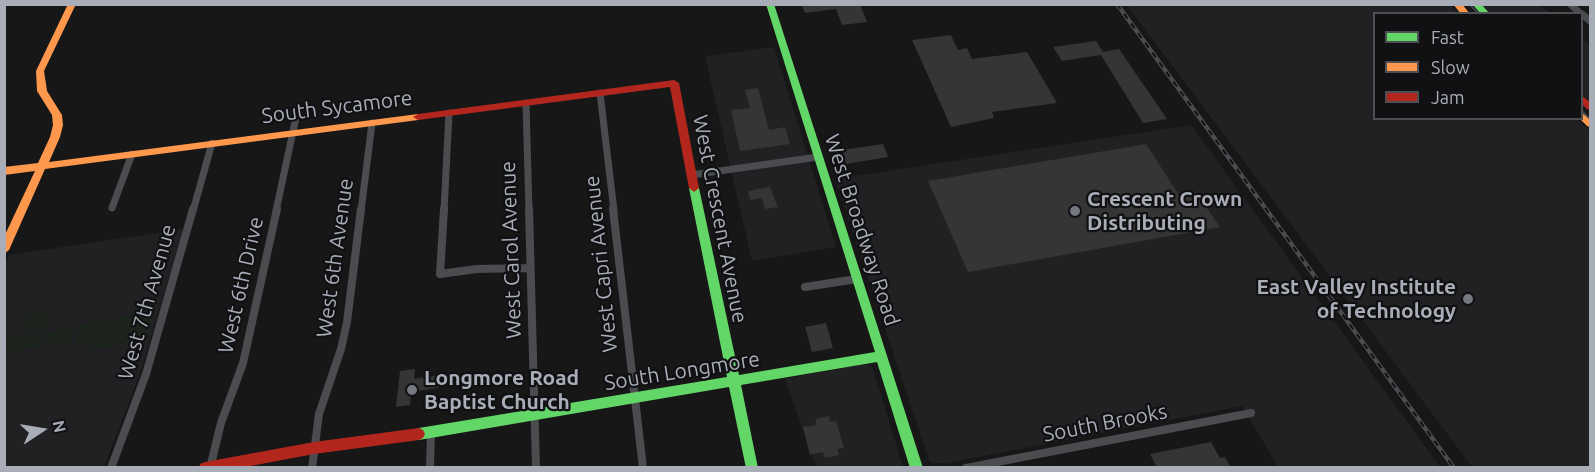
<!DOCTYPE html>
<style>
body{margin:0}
#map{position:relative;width:1595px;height:472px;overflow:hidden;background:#171717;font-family:Ubuntu,sans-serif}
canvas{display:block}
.frame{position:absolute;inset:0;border:6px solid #a8adb8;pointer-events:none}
.legend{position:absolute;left:1373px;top:12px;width:210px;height:108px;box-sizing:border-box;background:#111113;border:2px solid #4d4f55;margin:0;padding:8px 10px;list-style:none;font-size:18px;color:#a8adb8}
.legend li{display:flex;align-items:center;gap:12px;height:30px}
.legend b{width:30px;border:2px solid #4d4f55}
.north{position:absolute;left:12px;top:400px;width:60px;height:60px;-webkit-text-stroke:4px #111113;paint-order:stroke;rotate:78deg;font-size:16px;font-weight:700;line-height:24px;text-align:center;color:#a8adb8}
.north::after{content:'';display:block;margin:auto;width:21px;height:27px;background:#a8adb8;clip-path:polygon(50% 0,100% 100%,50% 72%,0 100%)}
</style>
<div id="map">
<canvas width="1595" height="472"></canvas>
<div class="frame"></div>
<ul class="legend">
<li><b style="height:8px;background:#63d668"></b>Fast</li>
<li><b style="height:8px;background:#ff974d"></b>Slow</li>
<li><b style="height:8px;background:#b3261e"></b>Jam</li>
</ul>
<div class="north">N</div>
</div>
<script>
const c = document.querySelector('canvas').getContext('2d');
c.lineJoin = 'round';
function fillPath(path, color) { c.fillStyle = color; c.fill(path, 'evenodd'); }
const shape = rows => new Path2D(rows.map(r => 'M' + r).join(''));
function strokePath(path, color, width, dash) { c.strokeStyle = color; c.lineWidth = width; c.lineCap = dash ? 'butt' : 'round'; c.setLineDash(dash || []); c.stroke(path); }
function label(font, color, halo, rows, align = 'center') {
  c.font = font + ' Ubuntu,sans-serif'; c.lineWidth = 4.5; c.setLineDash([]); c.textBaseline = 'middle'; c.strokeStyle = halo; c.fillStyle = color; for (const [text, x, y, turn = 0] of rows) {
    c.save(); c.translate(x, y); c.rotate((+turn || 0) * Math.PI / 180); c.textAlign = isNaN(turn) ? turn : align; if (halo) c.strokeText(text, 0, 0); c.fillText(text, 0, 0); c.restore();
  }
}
fillPath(shape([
 [1127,5,1450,5,1459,13,1374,14,1374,118,1577,119,1590,131,1590,467,1472,467],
 [1480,5,1539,5,1550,13,1490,13],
 [1582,39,1590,45,1590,102,1582,94],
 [774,47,836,247,752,261,705,56],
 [1191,125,1440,467,1278,467,1242,406,948,463,932,463,929,460,835,179],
 [183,229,140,374,104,467,5,468,4,266,9,255],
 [861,365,869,365,873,369,903,467,816,467,785,379]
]), '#212123');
fillPath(shape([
 [159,298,146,341,91,351,93,344,73,348,81,324,131,316,125,339,137,301],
 [51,312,45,329,21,333,28,315],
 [76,328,71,342,41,347,46,332],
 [43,333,38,347,5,353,5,339]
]), '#1d241e');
fillPath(shape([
 [801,4,860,4,867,22,842,25,836,9,805,13],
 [951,35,958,50,967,48,972,59,1027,52,1057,103,992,112,994,118,951,127,912,40],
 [1096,41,1103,52,1119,49,1167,119,1143,123,1101,55,1062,61,1053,47],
 [758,88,769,130,785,127,790,144,740,151,731,110,750,108,745,90],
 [883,144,888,157,846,164,842,150],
 [1146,144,1179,195,1196,192,1220,227,968,272,928,181],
 [770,187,778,207,765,209,762,198,750,200,748,191],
 [826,323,833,348,812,352,805,327],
 [415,369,414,379,439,375,438,388,411,392,410,405,396,407,400,371],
 [829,416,830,422,836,421,844,448,837,449,839,455,825,458,823,452,810,455,803,427,817,425,815,419],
 [1211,442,1220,458,1225,457,1231,468,1157,468,1150,454]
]), '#353536');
strokePath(shape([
 [1570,4,1581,14],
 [1582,14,1590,21],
 [600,93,614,211],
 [526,103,529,211],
 [691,175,818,157],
 [112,208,132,154],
 [193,211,212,143],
 [276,211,298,108],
 [361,211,372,123],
 [444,211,449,113]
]), '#4b4c50', 7);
strokePath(shape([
 [444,209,440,274,477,269,530,268],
 [529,209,536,468],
 [613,209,643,468],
 [805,287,857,279],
 [111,468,146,374,193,209],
 [210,468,221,423,243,363,277,209],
 [312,468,319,414,341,349,347,322,361,209],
 [430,468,431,433],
 [966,468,1251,413]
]), '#4b4c50', 8);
fillPath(shape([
 [766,4,774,4,923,468,910,468,877,362,741,385,758,468,746,468,729,387,419,440,415,438,413,434,415,430,419,428,727,377,689,188,694,184,699,188,739,375,875,352,766,4],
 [1472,4,1481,4,1490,14,1481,14,1472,4]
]), '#63d668');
fillPath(shape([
 [68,4,76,4,44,71,47,91,62,115,63,125,60,137,49,162,418,114,423,117,418,120,45,169,9,250,4,254,4,237,35,171,4,175,4,167,38,163,50,137,53,125,52,115,37,91,36,71,68,4],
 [1453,4,1462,4,1470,14,1461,14,1453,4],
 [1582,113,1590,119,1590,127,1587,126,1579,118,1582,118,1582,113]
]), '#ff974d');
fillPath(shape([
 [674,80,679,83,699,188,694,192,689,188,670,87,418,120,413,117,418,114,674,80],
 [1582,96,1590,102,1590,110,1587,109,1582,104,1582,96],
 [419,428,423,430,425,434,423,438,419,440,314,454,240,468,199,468,200,464,205,462,314,442,419,428]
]), '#b3261e');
strokePath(shape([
 [1469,4,1479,14],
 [1582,111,1590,119]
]), '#4b4c4f', 1.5);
const rail = shape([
 [1117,4,1454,468]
]);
strokePath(rail, '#4b4c4f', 4.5);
strokePath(rail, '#111113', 2, [6]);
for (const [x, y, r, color] of [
 [1075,211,6,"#757880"],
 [1468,299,6,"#757880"],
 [412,390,6,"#757880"]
]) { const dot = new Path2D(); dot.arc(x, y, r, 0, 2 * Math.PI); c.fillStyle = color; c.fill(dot); strokePath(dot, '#111113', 2); }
label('21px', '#a8adb8', '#111113', [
 ["South Sycamore",337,107,-7],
 ["West Crescent Avenue",720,219,79],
 ["West Broadway Road",862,230,72],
 ["West Carol Avenue",511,250,-92],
 ["West 6th Avenue",335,258,-82],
 ["West Capri Avenue",601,264,-96],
 ["West 6th Drive",241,285,-77],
 ["West 7th Avenue",147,302,-74],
 ["South Longmore",682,371,-9],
 ["South Brooks",1105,423,-11]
]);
label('bold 21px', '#a8adb8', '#111113', [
 ["Crescent Crown",1087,199],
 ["Distributing",1087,223],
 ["East Valley Institute",1456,287,"right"],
 ["of Technology",1456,311,"right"],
 ["Longmore Road",424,378],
 ["Baptist Church",424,402]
], 'left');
</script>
